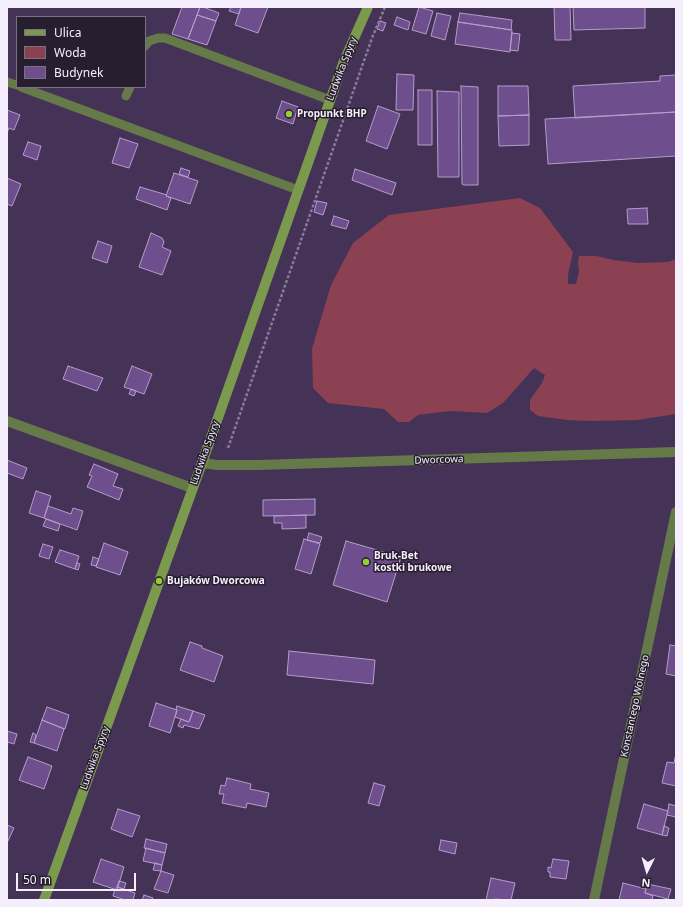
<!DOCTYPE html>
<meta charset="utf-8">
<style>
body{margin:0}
#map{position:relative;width:683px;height:907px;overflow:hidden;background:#453257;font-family:"Noto Sans",sans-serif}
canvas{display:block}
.frame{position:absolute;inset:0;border:8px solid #f5eefc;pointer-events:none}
.legend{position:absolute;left:16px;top:16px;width:130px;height:72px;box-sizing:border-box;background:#271e2f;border:1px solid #797181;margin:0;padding:5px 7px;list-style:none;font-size:12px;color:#f5eefc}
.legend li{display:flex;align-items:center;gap:8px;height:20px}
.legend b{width:20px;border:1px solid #797181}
.north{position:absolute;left:627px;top:851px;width:40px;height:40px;-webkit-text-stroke:3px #271e2f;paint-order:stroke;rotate:185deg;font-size:11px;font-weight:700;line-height:16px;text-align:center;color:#f5eefc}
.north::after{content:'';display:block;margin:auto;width:14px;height:18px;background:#f5eefc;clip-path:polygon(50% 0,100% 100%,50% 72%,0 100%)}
.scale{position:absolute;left:16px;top:873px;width:120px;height:18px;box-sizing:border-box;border:2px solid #f5eefc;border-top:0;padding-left:5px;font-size:12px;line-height:14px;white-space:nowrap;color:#f5eefc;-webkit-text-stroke:3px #271e2f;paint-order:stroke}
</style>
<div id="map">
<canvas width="683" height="907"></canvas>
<div class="frame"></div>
<ul class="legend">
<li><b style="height:5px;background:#7c9a4d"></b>Ulica</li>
<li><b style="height:11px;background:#8c4153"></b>Woda</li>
<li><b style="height:11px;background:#6e4e8c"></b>Budynek</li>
</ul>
<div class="north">N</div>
<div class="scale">50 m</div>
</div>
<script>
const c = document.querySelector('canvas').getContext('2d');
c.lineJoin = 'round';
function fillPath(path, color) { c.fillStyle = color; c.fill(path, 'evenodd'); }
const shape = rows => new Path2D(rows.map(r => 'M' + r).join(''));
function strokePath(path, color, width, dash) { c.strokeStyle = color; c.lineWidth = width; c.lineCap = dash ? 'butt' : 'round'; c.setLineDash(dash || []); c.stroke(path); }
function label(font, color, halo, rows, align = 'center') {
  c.font = font + ' "Noto Sans",sans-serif'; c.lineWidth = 3; c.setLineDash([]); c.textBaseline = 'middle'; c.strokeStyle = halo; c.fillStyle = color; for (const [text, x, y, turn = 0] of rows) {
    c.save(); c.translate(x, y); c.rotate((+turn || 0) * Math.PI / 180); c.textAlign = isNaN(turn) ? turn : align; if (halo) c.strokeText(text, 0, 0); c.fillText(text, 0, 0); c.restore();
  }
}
fillPath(shape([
 [520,198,540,208,573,252,568,275,568,284,576,284,579,271,578,261,579,256,596,256,614,260,638,263,668,262,676,259,676,414,637,420,592,421,567,420,538,416,530,410,530,400,542,383,545,375,534,368,503,403,487,413,450,411,418,415,409,422,398,422,384,409,328,403,313,388,312,349,331,285,353,243,389,215]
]), '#8c4153');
const building = shape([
 [182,7,200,7,188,39,172,34,182,7],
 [200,7,203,7,219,13,216,21,197,15,200,7],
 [231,7,241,7,239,14,229,11,231,7],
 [241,7,268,7,258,33,235,25,241,7],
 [419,7,433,11,426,34,412,30,419,7],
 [554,7,570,7,571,40,555,40,554,7],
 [573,7,645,7,645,28,574,30,573,7],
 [437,13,451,16,445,40,431,36,437,13],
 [460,13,512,20,511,30,458,22,460,13],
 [197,15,216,21,207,45,188,39,197,15],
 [397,17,410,22,408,30,394,25,397,17],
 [380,21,386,23,383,31,377,29,380,21],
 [458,22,512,30,510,52,455,44,458,22],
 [512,33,520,34,518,51,510,50,512,33],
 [397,74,414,75,413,110,396,110,397,74],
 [676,75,676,112,575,118,573,86,660,81,660,76,676,75],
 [461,86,478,87,478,185,464,185,462,184,461,86],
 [498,86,528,86,529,115,498,116,498,86],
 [418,90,432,90,432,145,418,145,418,90],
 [437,91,459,92,459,177,438,177,437,91],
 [282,101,298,107,293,124,276,118,282,101],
 [378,106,400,114,387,149,366,141,378,106],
 [7,110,20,115,14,130,9,128,7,133,7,110],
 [676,112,676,156,548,164,545,119,676,112],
 [529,115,529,145,499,146,498,116,529,115],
 [120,138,138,144,129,168,112,163,120,138],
 [28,142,41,146,37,160,23,155,28,142],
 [181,168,190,171,188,177,179,174,181,168],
 [355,169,396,183,392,195,352,180,355,169],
 [174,173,198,181,190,204,166,196,174,173],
 [7,178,21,184,12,206,7,204,7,178],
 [140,187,167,195,166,196,171,198,167,210,136,199,140,187],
 [317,201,327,203,323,215,314,212,317,201],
 [647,208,648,224,628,224,627,209,647,208],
 [334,216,349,221,346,229,331,225,334,216],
 [151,233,162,238,164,242,162,247,171,251,162,275,139,267,151,233],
 [98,241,112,246,107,263,92,258,98,241],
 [68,366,103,378,97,391,63,379,68,366],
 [132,366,152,374,144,394,124,387,132,366],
 [131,389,136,391,134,396,129,394,131,389],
 [7,460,27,468,23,479,7,473,7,460],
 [94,464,118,474,113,486,123,489,119,500,87,487,92,476,89,475,94,464],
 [36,491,51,496,44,518,29,513,36,491],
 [315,499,315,515,263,516,263,500,315,499],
 [48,506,71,514,73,508,83,511,77,530,44,518,48,506],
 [306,515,306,528,282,529,282,523,274,523,274,516,306,515],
 [46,519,60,524,58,531,43,526,46,519],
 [309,533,322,537,320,543,307,540,309,533],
 [304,539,320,544,311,574,295,569,304,539],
 [346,541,401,557,387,602,333,585,346,541],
 [104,543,128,552,120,575,96,567,104,543],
 [43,544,53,547,49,559,39,556,43,544],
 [60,550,79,556,75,569,55,562,60,550],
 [93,557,99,559,96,566,91,565,93,557],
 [77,563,80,564,78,570,75,569,77,563],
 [190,642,202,646,202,648,223,656,214,682,180,670,190,642],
 [670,645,676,646,676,676,666,674,670,645],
 [289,651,375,660,373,684,287,675,289,651],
 [156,703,177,710,170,733,149,726,156,703],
 [177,706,193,711,189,722,175,717,177,710,176,709,177,706],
 [47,707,69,715,65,729,42,720,47,707],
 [193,711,205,715,199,729,184,725,183,728,178,726,181,719,189,722,193,711],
 [42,720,64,729,57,751,34,743,42,720],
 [7,731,17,734,14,744,7,742,7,731],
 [33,733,36,735,34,743,30,742,33,733],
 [28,757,52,766,44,789,19,780,28,757],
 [675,758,676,758,676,786,662,783,667,762,674,763,675,758],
 [227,778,251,784,250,789,269,793,266,807,247,803,246,808,222,803,224,794,219,794,221,785,225,786,227,778],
 [374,783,385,786,379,806,368,803,374,783],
 [644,804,668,811,662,835,637,828,644,804],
 [669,804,676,806,676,817,667,815,669,804],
 [118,809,140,816,132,837,111,829,118,809],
 [7,825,14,828,7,843,7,825],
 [664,826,669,828,667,836,662,835,664,826],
 [146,839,167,844,165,853,144,848,146,839],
 [441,840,457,843,455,854,439,850,441,840],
 [146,848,165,853,162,865,143,861,146,848],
 [101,859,124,867,117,890,93,882,101,859],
 [553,859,569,861,566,879,550,877,550,872,548,872,548,867,551,868,553,859],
 [155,863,162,865,161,871,153,870,155,863],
 [161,871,174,875,168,893,154,889,161,871],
 [491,878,515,883,511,900,495,899,495,900,486,900,491,878],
 [119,881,126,883,124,889,117,887,119,881],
 [623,883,646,889,645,893,653,896,652,900,619,900,623,883],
 [647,884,671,889,668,899,645,893,647,884],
 [117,887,135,893,133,900,125,900,113,896,115,889,117,890,117,887],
 [144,895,153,898,152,900,142,900,144,895]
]);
fillPath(building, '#6e4e8c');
strokePath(building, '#b39ec9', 1);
strokePath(shape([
 [228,448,372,38,385,7]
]), '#897b97', 2.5, [3, 2]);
strokePath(shape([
 [145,46,149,41,158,38,165,38,330,100],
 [7,82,17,85],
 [21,87,298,190],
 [126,96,130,87]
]), '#657949', 9);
strokePath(shape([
 [7,421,192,488],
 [594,900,676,512]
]), '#657949', 10);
strokePath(shape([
 [202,463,217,465,259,465,676,452]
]), '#657949', 10);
strokePath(shape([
 [44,900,202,463,344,61,368,7]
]), '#7c9a4d', 10);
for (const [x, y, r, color] of [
 [289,114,4,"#99cb36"],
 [366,562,4,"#99cb36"],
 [159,581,4,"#99cb36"]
]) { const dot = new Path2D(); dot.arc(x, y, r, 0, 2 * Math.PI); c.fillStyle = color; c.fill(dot); strokePath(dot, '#271e2f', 1.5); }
label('10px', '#f5eefc', '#271e2f', [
 ["Ludwika Spyry",342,69,-69],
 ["Ludwika Spyry",205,453,-70],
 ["Dworcowa",439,460,-2],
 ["Konstantego Wolnego",635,706,-78],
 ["Ludwika Spyry",95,758,-70]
]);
label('bold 10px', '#f5eefc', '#271e2f', [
 ["Propunkt BHP",297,114],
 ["Bruk-Bet",374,556],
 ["kostki brukowe",374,568],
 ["Bujaków Dworcowa",167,581]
], 'left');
</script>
